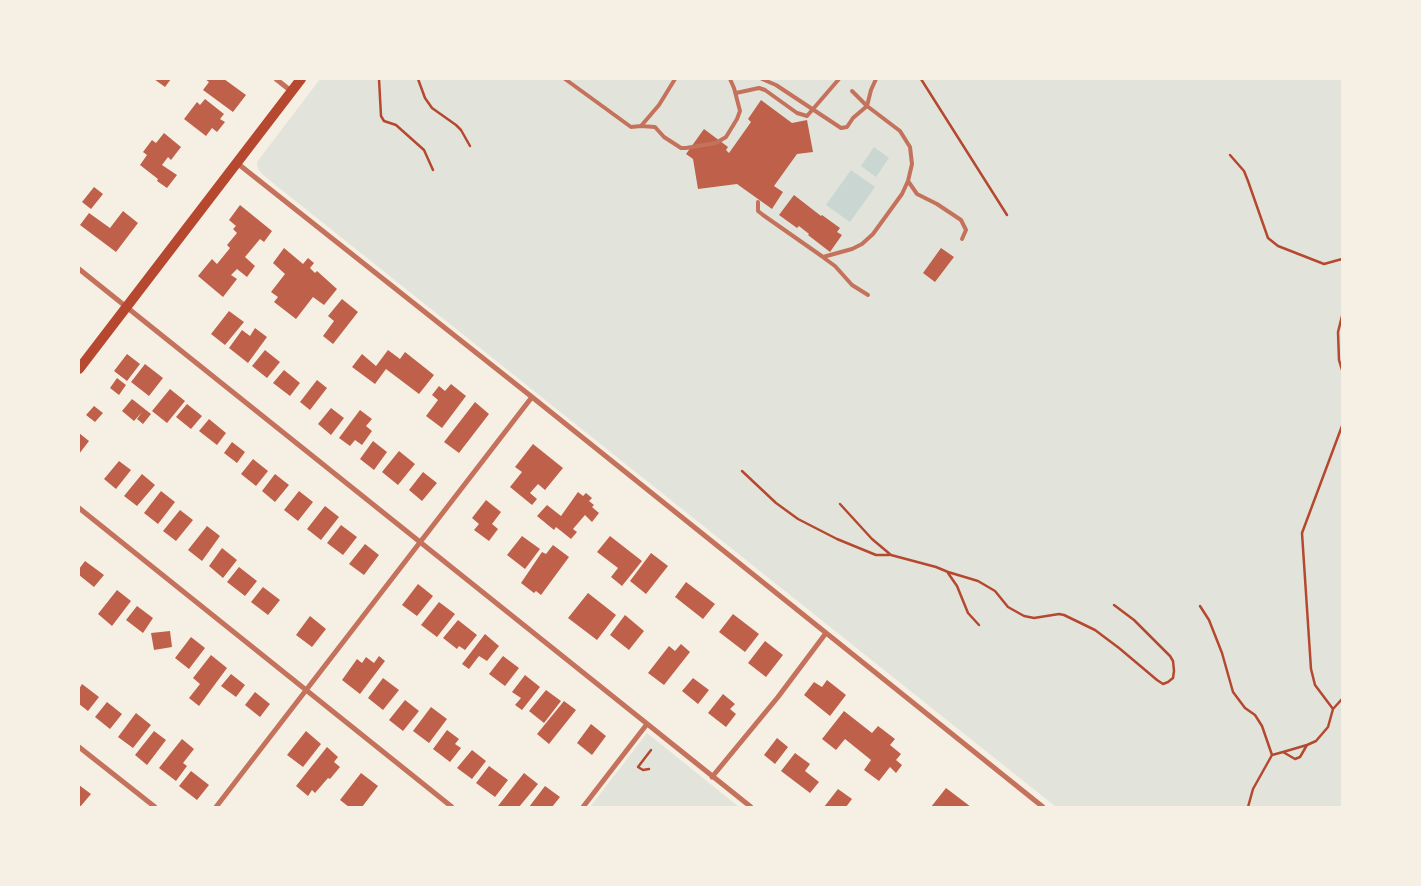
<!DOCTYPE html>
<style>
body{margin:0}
#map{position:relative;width:1421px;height:886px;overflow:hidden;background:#f6efe4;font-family:Cabin,sans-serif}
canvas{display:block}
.frame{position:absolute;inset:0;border:80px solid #f6efe4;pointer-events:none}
</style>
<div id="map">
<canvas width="1421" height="886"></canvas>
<div class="frame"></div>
</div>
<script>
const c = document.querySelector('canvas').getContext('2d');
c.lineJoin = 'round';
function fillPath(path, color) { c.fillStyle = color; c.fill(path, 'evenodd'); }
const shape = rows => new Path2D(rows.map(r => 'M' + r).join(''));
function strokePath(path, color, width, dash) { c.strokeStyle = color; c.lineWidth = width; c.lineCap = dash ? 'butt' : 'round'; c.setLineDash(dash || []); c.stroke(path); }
fillPath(shape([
 [320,79,1342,79,1342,807,1056,807,263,175,258,169,257,162],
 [647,733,739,807,590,807]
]), '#e2e4dc');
fillPath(shape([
 [874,147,889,158,876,177,861,166],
 [851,170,875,187,850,222,826,205]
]), '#c9d6d2');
fillPath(shape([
 [154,79,171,79,165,87],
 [205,79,224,79,246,95,233,112,203,90,209,82],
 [205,99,224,114,220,119,225,122,217,132,212,128,206,136,184,119,197,102,200,105],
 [761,100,792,123,807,120,813,152,797,154,774,186,783,192,772,209,737,184,698,189,693,159,686,154,704,129,728,147,726,150,729,153,751,122,748,119],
 [164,133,181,147,171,160,168,157,162,165,177,175,167,188,157,181,158,179,140,165,147,155,143,152,152,140,156,143],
 [94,187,103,194,91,209,82,202],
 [794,195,821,216,822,215,840,228,837,232,842,235,830,252,808,235,809,234,799,226,797,228,779,215],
 [240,205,272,231,264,242,260,239,245,257,255,266,247,277,237,269,231,275,237,279,223,297,198,276,212,259,217,264,230,248,227,245,237,233,233,229,236,226,229,220],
 [123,211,138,223,116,252,80,225,89,213,110,228],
 [284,248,303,264,308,258,314,263,310,268,315,273,317,271,337,289,324,305,313,297,296,319,274,302,278,297,271,292,285,274,273,263],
 [941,248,954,257,935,282,923,273],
 [342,299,358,312,333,344,323,336,334,321,328,316],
 [229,311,244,322,225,345,211,334],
 [255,328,267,337,248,363,229,348,242,330,250,336],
 [265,350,280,362,267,378,252,366],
 [388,350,400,359,405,352,434,375,419,394,386,369,375,384,352,367,362,354,376,366],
 [127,354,140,364,127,381,114,371],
 [145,364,163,378,149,396,131,382],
 [284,370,300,383,290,396,273,383],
 [117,378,126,385,119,395,110,388],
 [317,380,327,388,310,410,300,402],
 [451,384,466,396,442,428,426,416,438,400,432,395,439,386,445,391],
 [170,389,185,401,167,423,152,411],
 [132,399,151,414,143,424,137,419,142,412,134,421,122,411],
 [475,402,489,414,459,453,444,442],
 [187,404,202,416,191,429,176,417],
 [94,406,103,413,95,422,86,415],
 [331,408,344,418,331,435,318,424],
 [360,410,372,419,366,426,372,431,362,445,355,440,350,446,339,438],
 [209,419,226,433,217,445,199,431],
 [79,433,89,441,79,454],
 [373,441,387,452,374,470,360,459],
 [232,442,245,452,237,463,224,453],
 [533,444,563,468,545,490,538,484,530,493,537,499,532,505,510,487,522,472,515,467],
 [399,451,415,464,398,485,382,472],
 [253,459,268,471,256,486,241,474],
 [119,461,131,470,116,489,104,479],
 [423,472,437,483,422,501,409,490],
 [142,474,155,485,137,506,124,496],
 [275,474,289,485,275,502,262,491],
 [161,491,175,502,158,524,144,513],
 [299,491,313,502,298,521,284,510],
 [578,492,583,496,586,493,592,498,589,501,594,505,592,507,599,513,592,522,585,515,573,529,577,532,571,539,556,527,554,530,537,516,547,505,561,516],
 [486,500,501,512,492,524,498,529,489,541,474,530,479,524,472,518],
 [325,506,339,517,321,540,307,529],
 [180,510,193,520,176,541,163,531],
 [341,525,357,537,343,555,327,543],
 [207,526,220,536,202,561,188,550],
 [522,536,540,549,525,569,507,555],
 [610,536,642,561,622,586,611,577,618,568,597,552],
 [365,544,379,555,364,575,349,564],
 [553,545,569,557,541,595,536,591,534,593,521,583,542,552,546,554],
 [222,548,237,560,223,578,209,566],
 [651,553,668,566,646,594,630,581],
 [85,561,104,575,94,587,79,575,79,569],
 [239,567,257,581,245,596,227,582],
 [686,582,715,604,703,619,675,597],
 [418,584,433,596,417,616,402,605],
 [263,587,280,600,268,615,251,602],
 [117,590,131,601,112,626,98,614],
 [588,593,616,615,597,640,568,618],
 [439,602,455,614,437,637,421,625],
 [137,606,153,618,143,633,126,620],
 [733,614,759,634,745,652,719,632],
 [625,615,644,631,629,650,610,635],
 [310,616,326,629,312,647,296,635],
 [458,620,477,635,465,650,459,646,457,649,443,638],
 [170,631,172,647,154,650,151,633],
 [485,634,499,646,487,661,479,656,469,669,462,664],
 [191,637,205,648,189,669,175,658],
 [765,641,783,655,766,677,748,663],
 [681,644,690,652,664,685,648,673,669,646,675,651],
 [211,655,227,668,199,706,189,698,200,684,193,678],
 [379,656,385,661,360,694,342,680,357,659,362,663,366,657,374,663],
 [503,656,519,668,505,686,489,674],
 [231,674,245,685,236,697,221,686],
 [525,675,540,687,522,710,515,705,521,698,512,692],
 [383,678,399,690,383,710,368,698],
 [693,678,709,690,698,704,682,691],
 [827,680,846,695,830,716,804,695,814,682,822,687],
 [82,684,99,697,88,711,79,704,79,689],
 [546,690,561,701,544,723,529,711],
 [255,692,270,704,260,717,245,705],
 [723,694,735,704,730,709,736,714,726,727,708,713],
 [405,700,419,711,403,731,389,720],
 [564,701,576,710,549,744,537,734],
 [107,702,122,714,110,729,95,717],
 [431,707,447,719,429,743,413,731],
 [844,711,872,733,878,726,895,739,890,745,901,754,896,760,902,765,896,773,890,767,879,781,864,770,871,760,845,739,836,750,822,739],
 [136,713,151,725,133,748,118,737],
 [591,724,606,736,592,755,577,743],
 [447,730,459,739,455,744,461,748,450,762,433,749],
 [154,731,166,740,147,765,135,755],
 [306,731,321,744,303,767,287,755],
 [777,738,788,747,775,764,764,755],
 [182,739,194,749,183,763,187,766,176,781,159,768],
 [327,747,338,757,334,762,340,767,330,779,328,778,315,793,312,790,308,796,296,786],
 [472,750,486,761,472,779,457,768],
 [795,753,810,764,805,771,819,782,810,793,781,771],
 [489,766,508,780,495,797,476,783],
 [191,771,209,785,197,800,179,786],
 [361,773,378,786,362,807,349,807,340,800],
 [524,773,538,784,519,807,499,807,498,806],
 [79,785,91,794,80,807,79,807],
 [545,786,560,797,552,807,529,807],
 [946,788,971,807,931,807],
 [838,789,852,799,846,807,824,807]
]), '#bf614a');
strokePath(shape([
 [379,79,381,116,384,121,396,125,424,150,433,170],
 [418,79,425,98,432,108,456,125,461,130,470,146],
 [921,79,1007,215],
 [1230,155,1244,171,1248,181,1268,238,1278,246,1324,264,1342,259],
 [1342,316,1338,332,1339,360,1342,370],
 [742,471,776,503,798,519,837,539,876,555,889,555],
 [840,504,872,539,891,555,936,567,948,572,978,581,995,591,1008,607,1024,616,1034,618,1059,614,1064,615,1095,630,1119,648,1157,680,1163,684,1168,682,1173,678,1174,671,1173,661,1170,656,1134,620,1114,605],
 [948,573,957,586,968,613,979,625],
 [1200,606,1209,620,1222,653,1233,692,1245,708,1255,715,1262,726,1272,755],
 [1333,709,1342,699],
 [1283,752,1307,745],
 [649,769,643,770,638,767,651,750],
 [1248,807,1253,789,1272,755,1283,752,1295,759,1300,757,1307,745,1316,741,1328,727,1333,709,1315,685,1311,669,1302,533,1342,426]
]), '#b5482f', 2.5);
strokePath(shape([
 [565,79,631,127,641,126,659,105,675,79],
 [852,91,867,106],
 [736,93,759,88,765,90,797,113,807,116,839,79],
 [867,106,871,90,876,79],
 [641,126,655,127,664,137,681,148,686,148,716,143,726,137,737,119,740,111,734,88,730,79],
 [908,181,917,194,937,204,961,220,966,230,962,239],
 [758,202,758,211,763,215,823,257,852,249,862,244,873,234,902,194,908,181,912,164,910,147,900,131,867,106,853,118,847,127,841,128,776,85,762,79],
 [824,258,835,266,852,285,868,295]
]), '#c5725c', 4);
strokePath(shape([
 [276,79,291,91],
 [237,163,532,397,1043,807],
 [79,269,751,807],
 [79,508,452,807],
 [79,747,155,807],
 [712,777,778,697,826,633],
 [216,807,532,397],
 [583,807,647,724]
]), '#c5725c', 5);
strokePath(shape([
 [79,369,301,79]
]), '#b5482f', 10);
</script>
